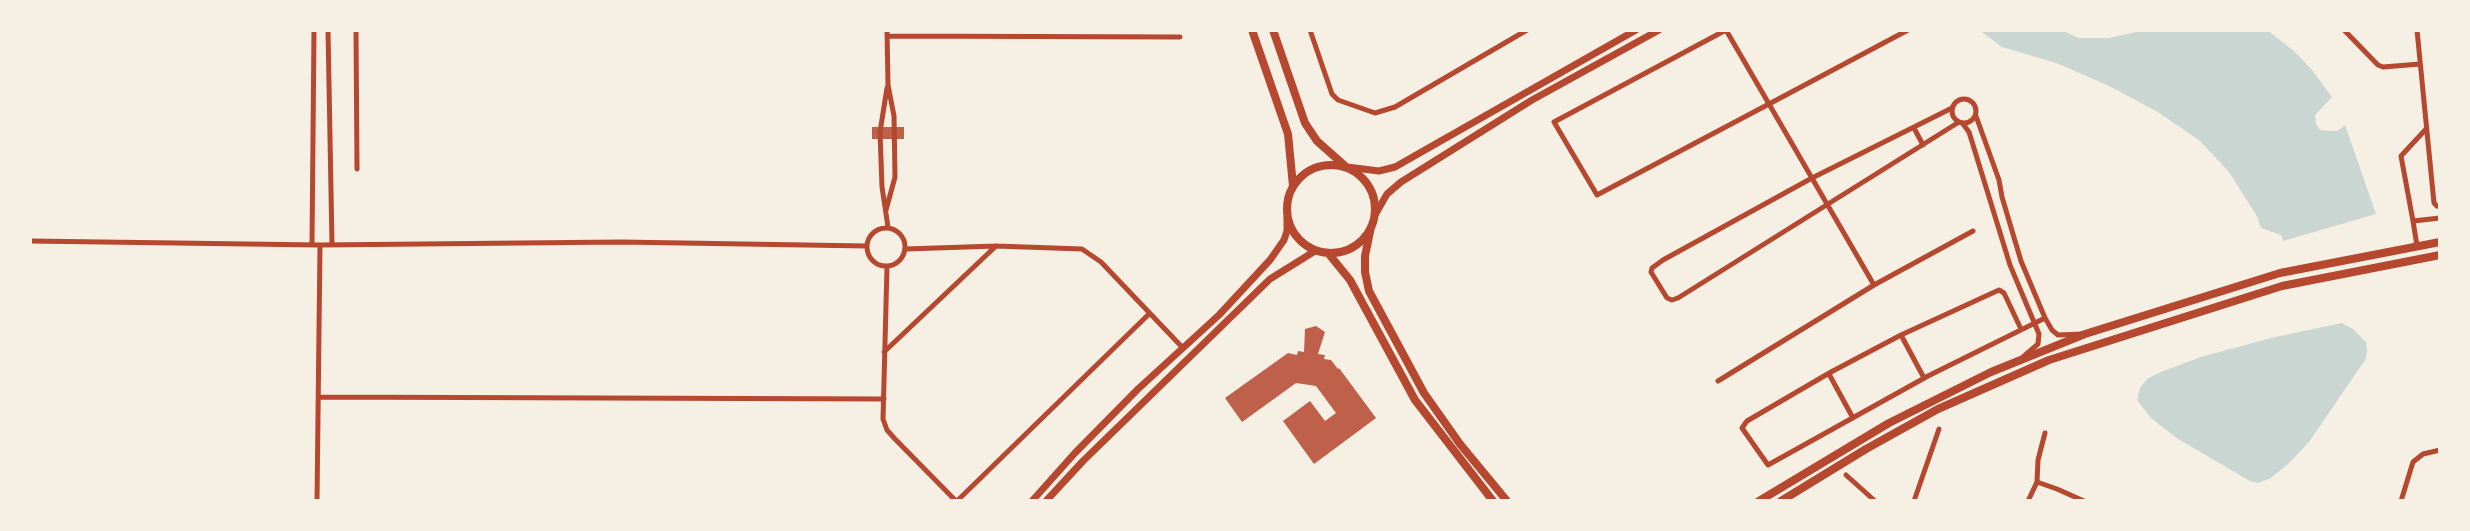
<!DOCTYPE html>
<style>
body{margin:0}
#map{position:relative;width:2470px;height:531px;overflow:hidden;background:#f6efe4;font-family:"Golos Text",sans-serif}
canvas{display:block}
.frame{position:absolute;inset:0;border:32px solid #f6efe4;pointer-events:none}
</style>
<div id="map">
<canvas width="2470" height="531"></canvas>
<div class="frame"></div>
</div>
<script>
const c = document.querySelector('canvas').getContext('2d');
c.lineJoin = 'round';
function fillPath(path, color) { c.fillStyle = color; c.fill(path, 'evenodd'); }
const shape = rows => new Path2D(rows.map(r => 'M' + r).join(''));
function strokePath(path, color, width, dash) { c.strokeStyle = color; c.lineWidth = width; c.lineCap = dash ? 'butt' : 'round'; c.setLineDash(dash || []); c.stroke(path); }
fillPath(shape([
 [1979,30,2062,30,2078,38,2109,38,2145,30,2267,30,2294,51,2312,70,2332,97,2315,115,2316,124,2320,130,2328,131,2337,131,2345,125,2376,214,2283,241,2281,235,2261,228,2257,216,2229,172,2200,141,2158,112,2111,87,2059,64,2002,47],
 [2342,323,2353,329,2366,342,2367,352,2365,360,2309,442,2288,464,2271,478,2258,483,2250,481,2178,439,2151,418,2137,400,2140,388,2147,379,2161,372,2201,357,2271,338]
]), '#c9d6d2');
fillPath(shape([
 [872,127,904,127,904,139,872,139],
 [1316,326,1325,332,1318,354,1325,355,1324,359,1331,360,1338,369,1339,368,1376,418,1314,464,1283,421,1310,401,1325,421,1336,413,1316,386,1296,383,1242,422,1225,398,1288,353,1297,355,1298,351,1304,352,1305,329]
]), '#bf614a');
strokePath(shape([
 [328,30,332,244],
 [356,30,357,169],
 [1310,30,1332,94,1338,100,1375,113,1395,107,1527,30],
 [2344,30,2378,65,2383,67,2420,64],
 [2417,30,2434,203,2437,206],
 [887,36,1180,37],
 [887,88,880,132,882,187,888,227],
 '1952 111a12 12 0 1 1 24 0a12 12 0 1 1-24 0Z',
 [1952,108,1812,178,1663,260,1652,268,1651,272,1667,298,1672,300,1678,298,1959,122],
 [1976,116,1999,180,2002,197,2021,261,2045,318,2052,330,2058,335,2082,334],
 [1963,124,1969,132,2010,265,2039,334,2038,344,2023,357],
 [1914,128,1923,145],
 [886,210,895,177,894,116,888,85,887,30],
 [2413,221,2401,156,2427,128],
 '867 247a19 19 0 1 1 38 0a19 19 0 1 1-38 0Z',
 [30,241,320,245,621,242,867,246],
 [312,244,314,30],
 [2417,246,2413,221,2440,218],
 [906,249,996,246,1082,249,1101,262,1182,347],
 [887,267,883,419,887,430,895,439,956,501],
 [1874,285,1769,104,1726,30,1554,122,1597,195,1769,104,1908,30],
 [2021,329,2004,293,1999,290,1901,335,1831,372,1747,421,1742,428,1768,465,1928,376,2045,318],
 [1901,335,1924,378],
 [884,352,996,246],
 [1829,374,1853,418],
 [1718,381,1874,285,1973,231],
 [319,397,884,399],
 [1846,475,1875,501],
 [2037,482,2057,489,2084,501],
 [317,501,320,245],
 [957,501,1149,314],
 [1914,501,1939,429],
 [2028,501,2037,482,2038,460,2045,433],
 [2401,501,2413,462,2423,454,2440,450]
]), '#b5482f', 5);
strokePath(shape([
 [1347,167,1379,171,1395,167,1636,30],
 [1375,215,1387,194,1401,182,1532,100,1659,30],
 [1032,501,1074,454,1138,389,1219,315,1270,260,1284,240,1287,231,1287,218],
 [1046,501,1083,461,1270,279,1315,251]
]), '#b5482f', 7);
strokePath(shape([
 [1252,30,1288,134,1293,186],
 [1273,30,1305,123,1317,141,1344,165],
 '1287 209a44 44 0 1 1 88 0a44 44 0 1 1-88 0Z',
 [1371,227,1365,256,1365,272,1369,291,1424,393,1460,444,1507,501],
 [1328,253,1350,280,1415,400,1493,501],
 [1759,501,1889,423,1991,372,2085,334,2280,273,2440,242],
 [1781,501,1866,449,1938,409,2049,360,2282,286,2440,255]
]), '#b5482f', 8);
</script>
